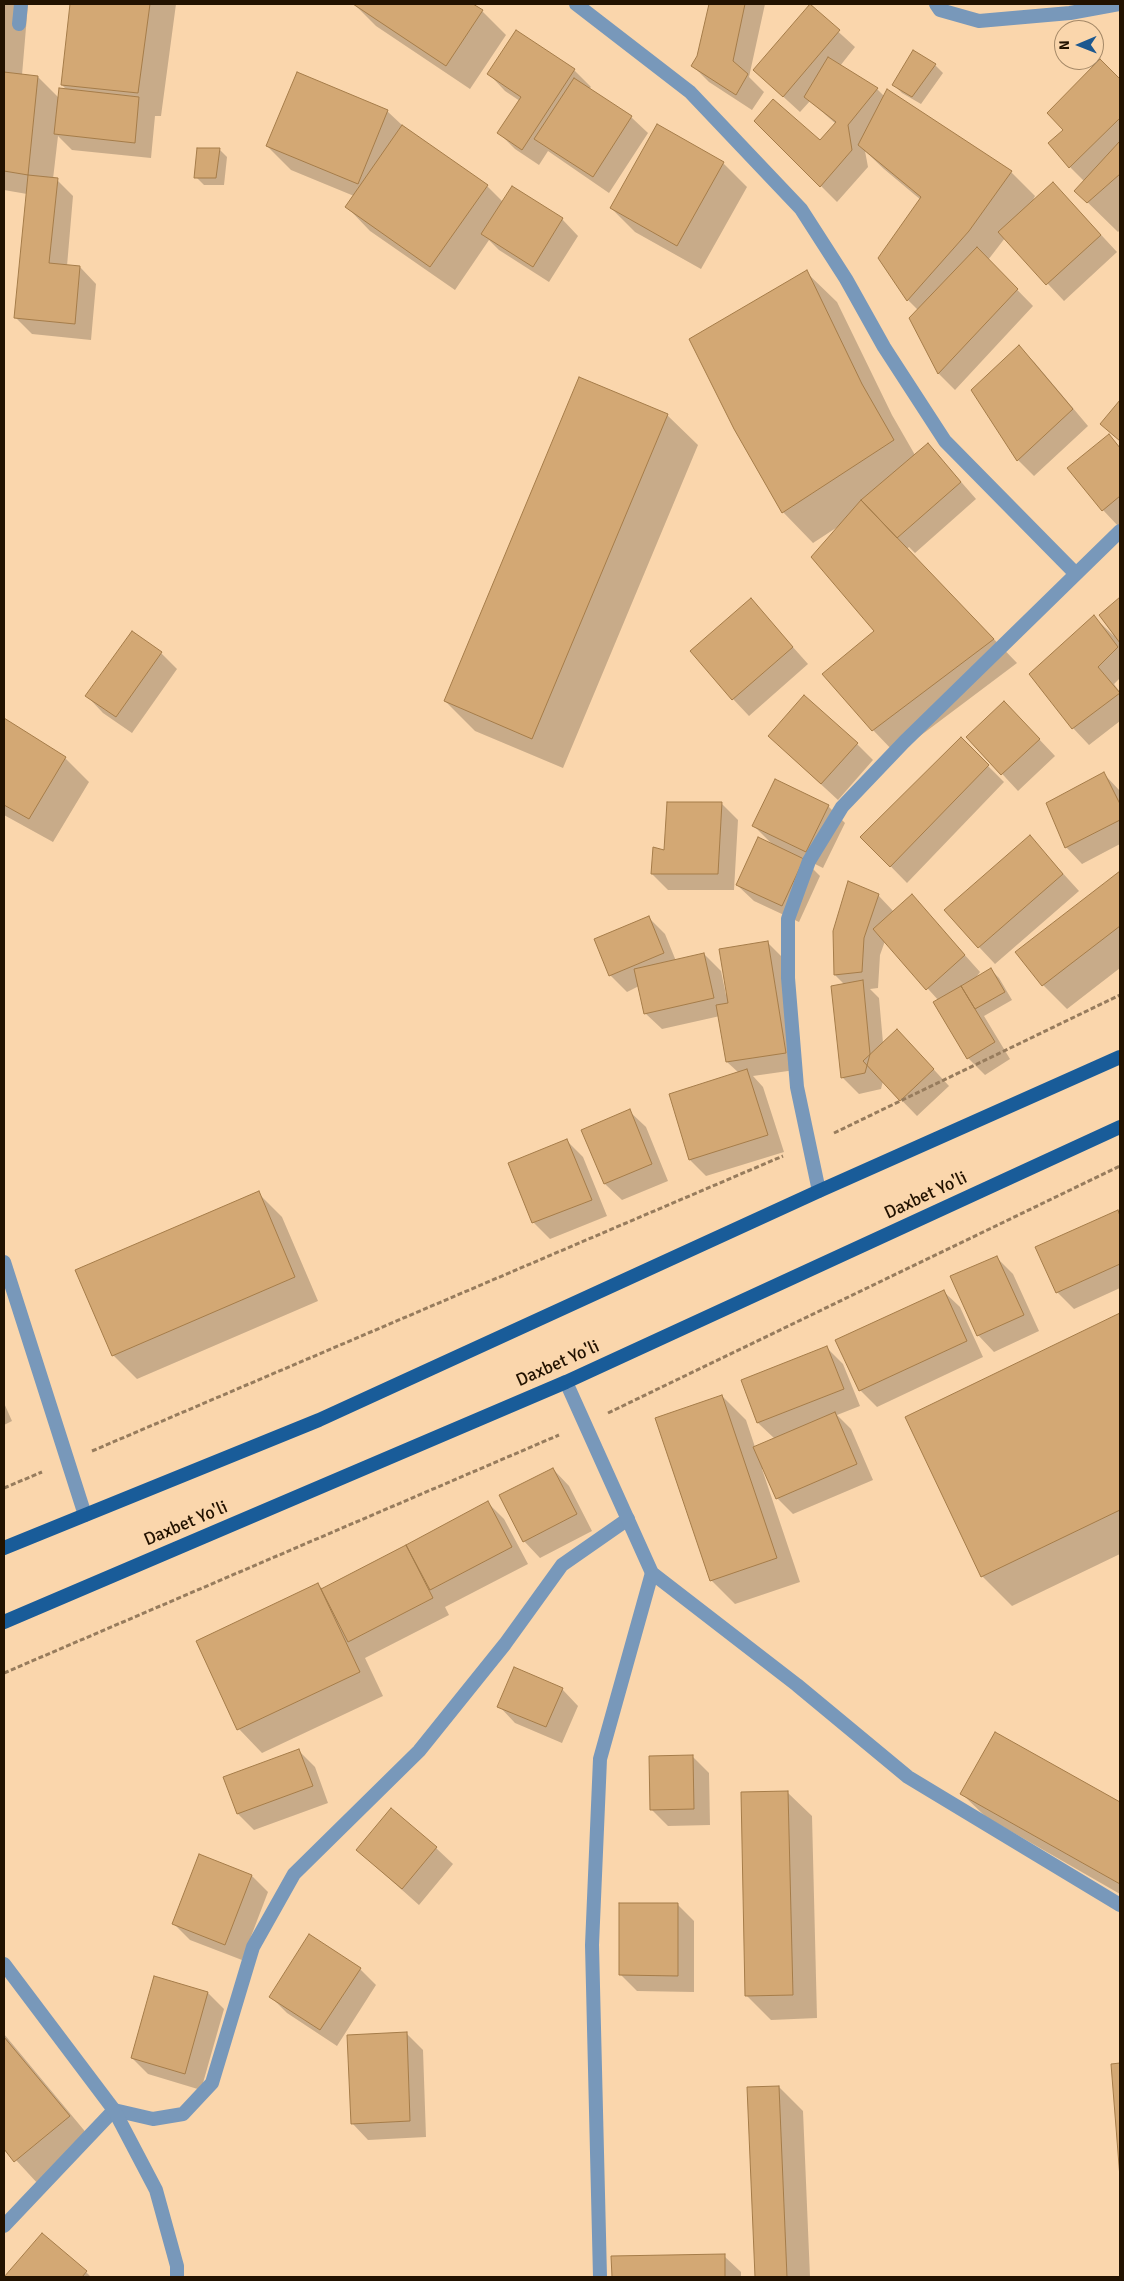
<!DOCTYPE html>
<style>
body{margin:0}
#map{position:relative;width:1124px;height:2281px;overflow:hidden;background:#fad6ac;font-family:Signika,sans-serif}
canvas{display:block}
.frame{position:absolute;inset:0;border:5px solid #221200;pointer-events:none}
.north{position:absolute;left:1054px;top:20px;width:50px;height:50px;box-sizing:border-box;background:#fad6ac;border:1px solid #a48867;border-radius:50%;rotate:269deg;font-size:14px;font-weight:700;line-height:20px;text-align:center;color:#221200}
.north::after{content:'';display:block;margin:auto;width:18px;height:22px;background:#1d588f;clip-path:polygon(50% 0,100% 100%,50% 72%,0 100%)}
</style>
<div id="map">
<canvas width="1124" height="2281"></canvas>
<div class="frame"></div>
<div class="north">N</div>
</div>
<script>
const c = document.querySelector('canvas').getContext('2d');
c.lineJoin = 'round';
function fillPath(path, color) { c.fillStyle = color; c.fill(path, 'evenodd'); }
const shape = rows => new Path2D(rows.map(r => 'M' + r).join(''));
function strokePath(path, color, width, dash) { c.strokeStyle = color; c.lineWidth = width; c.lineCap = dash ? 'butt' : 'round'; c.setLineDash(dash || []); c.stroke(path); }
function label(font, color, halo, rows, align = 'center') {
  c.font = font + ' Signika,sans-serif'; c.lineWidth = 4; c.setLineDash([]); c.textBaseline = 'middle'; c.strokeStyle = halo; c.fillStyle = color; for (const [text, x, y, turn = 0] of rows) {
    c.save(); c.translate(x, y); c.rotate((+turn || 0) * Math.PI / 180); c.textAlign = isNaN(turn) ? turn : align; if (halo) c.strokeText(text, 0, 0); c.fillText(text, 0, 0); c.restore();
  }
}
fillPath(shape([
 [4,4,28,4,22,75,38,77,59,98,68,91,62,85,71,4,176,4,161,116,155,116,151,158,72,150,58,136,53,179,57,180,73,196,67,266,80,267,96,284,91,340,32,334,15,317,27,194,4,190],
 [354,4,471,4,482,11,506,35,470,89,376,26],
 [711,4,765,4,749,77,764,92,752,110,709,82,693,66,698,57],
 [810,6,855,47,840,66,877,89,885,97,1011,172,1035,196,1031,204,1053,183,1117,252,1064,301,1005,238,988,260,1033,306,955,390,939,374,911,318,918,310,908,300,880,258,921,200,884,169,865,151,868,167,837,202,756,121,820,141,836,124,810,101,800,112,754,70],
 [516,32,574,70,591,87,589,89,631,117,648,133,609,193,548,151,539,165,515,149,499,133,520,101,505,91,489,74],
 [1100,60,1120,81,1120,230,1118,232,1076,191,1084,181,1070,167,1064,130],
 [935,65,943,73,921,104,902,93,894,85],
 [387,111,403,126,487,186,503,202,562,219,578,236,549,282,499,250,489,240,455,290,370,231,347,207,354,196,291,170,267,146],
 [219,149,227,157,224,185,204,185,196,177],
 [723,163,747,187,701,269,635,232,611,208],
 [806,272,837,302,892,415,915,455,928,444,976,499,915,553,909,547,907,549,1017,663,896,754,873,730,876,631,839,526,813,543,783,512],
 [1019,347,1035,363,1088,426,1034,476,1018,460],
 [667,415,698,445,563,768,475,731,445,701],
 [1109,436,1120,447,1119,527,1103,510],
 [1120,599,1120,678,1114,684,1120,692,1120,721,1089,745,1073,728,1094,617,1114,636,1101,615],
 [751,600,808,664,749,716,733,699],
 [161,653,177,669,132,733,103,713,87,696],
 [4,719,65,758,89,782,53,842,4,815],
 [1020,719,1055,756,1018,791,968,737],
 [961,739,1004,782,907,883,862,837],
 [857,744,873,760,838,800,786,752],
 [1103,773,1120,791,1120,844,1082,864,1066,847],
 [721,803,738,820,734,890,668,890,652,874,666,852],
 [828,806,845,823,823,868,801,857,820,876,799,922,754,901,737,885,773,845,754,826],
 [1029,836,1079,891,995,964,979,947],
 [1120,873,1120,968,1067,1009,1043,985,1017,952],
 [878,895,894,912,912,896,980,972,975,979,991,970,999,978,1012,1000,984,1016,1010,1059,985,1075,968,1058,939,1001,885,941,880,955,878,988,870,989,879,998,883,1043,913,1047,949,1086,917,1116,883,1081,881,1089,859,1094,843,1078,845,985,835,975],
 [649,918,665,934,676,961,704,954,721,971,726,995,768,943,784,959,802,1069,753,1076,763,1087,784,1152,706,1176,690,1160,670,1095,739,1073,727,1062,720,1016,662,1029,645,1013,639,986,627,992,610,975],
 [629,1111,646,1127,668,1181,622,1200,605,1184,583,1130],
 [566,1140,583,1157,607,1216,550,1239,533,1222,510,1163],
 [258,1193,282,1217,318,1301,137,1379,113,1355],
 [1117,1211,1120,1214,1120,1288,1074,1309,1057,1292,1037,1248],
 [996,1257,1013,1274,1039,1331,994,1352,978,1335],
 [943,1291,960,1307,983,1357,877,1407,860,1390],
 [1120,1315,1120,1554,1012,1606,982,1576,907,1417],
 [827,1348,843,1364,860,1406,837,1415,851,1429,873,1480,793,1514,777,1498,764,1469,762,1469,800,1582,735,1604,711,1580,722,1396,746,1420,755,1447,775,1439,758,1423,743,1381],
 [4,1403,12,1421,4,1425],
 [553,1469,569,1486,592,1531,540,1558,524,1541],
 [488,1503,504,1519,528,1564,445,1607,449,1615,365,1658,383,1696,262,1753,239,1729,318,1585,323,1589],
 [562,1689,578,1706,562,1743,515,1723,499,1706],
 [995,1733,1120,1804,1120,1894,986,1817,962,1794],
 [298,1750,315,1767,328,1803,254,1830,238,1814,225,1778],
 [693,1757,709,1773,710,1825,668,1826,651,1809],
 [788,1793,812,1816,817,2018,771,2020,747,1996],
 [436,1848,453,1864,419,1905,357,1850],
 [252,1876,268,1892,242,1960,190,1940,174,1924],
 [678,1905,694,1921,694,1992,637,1991,621,1975],
 [360,1969,376,1985,337,2046,287,2013,270,1996],
 [208,1993,224,2009,201,2090,148,2074,132,2058],
 [406,2033,423,2050,426,2137,368,2140,352,2123],
 [4,2034,93,2141,39,2185,4,2147],
 [1120,2064,1120,2164,1112,2065],
 [779,2087,803,2111,810,2277,757,2277,748,2089],
 [42,2234,86,2272,91,2277,6,2277],
 [724,2256,741,2272,741,2277,613,2277,613,2258]
]), '#0003');
const building = shape([
 [70,4,150,4,138,93,61,85,70,4],
 [353,4,473,4,483,10,446,66,353,4],
 [709,4,745,4,733,61,748,74,736,95,691,66,697,56,709,4],
 [810,4,840,30,783,97,753,70,810,4],
 [516,30,575,69,522,150,497,133,521,97,487,74,516,30],
 [913,50,936,64,912,97,892,85,913,50],
 [828,57,878,88,848,125,852,150,820,187,754,121,773,99,820,140,836,122,804,97,828,57],
 [1100,59,1120,79,1120,118,1069,168,1048,143,1063,130,1047,113,1100,59],
 [4,72,38,76,28,175,4,171,4,72],
 [297,72,388,110,358,184,266,146,297,72],
 [574,78,632,116,593,177,534,139,574,78],
 [59,88,139,97,135,143,54,134,59,88],
 [887,89,1012,171,969,231,907,301,878,258,921,197,858,145,887,89],
 [657,124,724,162,677,246,610,208,657,124],
 [402,125,488,185,430,267,345,207,402,125],
 [1120,141,1120,174,1087,203,1074,191,1120,141],
 [197,148,220,148,216,178,194,178,197,148],
 [28,175,58,178,49,263,80,266,75,324,14,318,28,175],
 [1053,182,1101,235,1046,285,998,232,1053,182],
 [512,186,563,218,533,267,481,234,512,186],
 [977,247,1018,289,938,374,909,318,977,247],
 [807,270,862,384,894,440,782,513,734,429,689,339,807,270],
 [1019,345,1073,409,1017,461,971,390,1019,345],
 [579,377,668,414,532,739,444,701,579,377],
 [1120,400,1120,441,1100,424,1120,400],
 [1109,434,1120,448,1120,496,1102,511,1067,468,1109,434],
 [928,443,961,482,897,538,861,500,928,443],
 [861,500,994,639,872,731,822,674,874,631,811,557,861,500],
 [1120,597,1120,643,1099,615,1120,597],
 [751,598,793,647,732,700,690,651,751,598],
 [1094,615,1118,647,1098,667,1120,693,1072,729,1029,674,1094,615],
 [132,631,162,652,116,717,85,696,132,631],
 [804,695,858,743,821,784,768,736,804,695],
 [1004,701,1040,739,1001,775,966,737,1004,701],
 [4,718,66,757,29,819,4,805,4,718],
 [961,737,989,765,890,867,860,837,961,737],
 [1104,772,1120,804,1120,820,1065,848,1046,803,1104,772],
 [775,779,829,805,806,852,752,826,775,779],
 [667,802,722,802,718,874,651,874,653,847,664,850,667,802],
 [1030,835,1063,874,978,948,944,910,1030,835],
 [758,837,804,859,782,906,736,885,758,837],
 [1120,871,1120,926,1042,986,1015,952,1120,871],
 [848,881,879,894,864,938,862,972,834,975,833,931,848,881],
 [912,894,965,955,926,990,873,929,912,894],
 [649,916,664,953,609,976,594,939,649,916],
 [768,941,786,1053,726,1062,716,1005,728,1003,719,949,768,941],
 [704,953,714,998,644,1014,634,969,704,953],
 [991,968,1005,992,975,1009,961,986,991,968],
 [863,980,870,1054,865,1073,841,1078,831,986,863,980],
 [961,986,995,1042,967,1059,933,1002,961,986],
 [897,1029,934,1069,900,1101,863,1061,897,1029],
 [747,1069,768,1135,689,1160,669,1094,747,1069],
 [630,1109,652,1164,604,1184,581,1130,630,1109],
 [567,1139,592,1200,532,1223,508,1163,567,1139],
 [259,1191,295,1277,112,1356,75,1270,259,1191],
 [1118,1210,1120,1216,1120,1264,1056,1293,1035,1247,1118,1210],
 [997,1256,1024,1315,977,1336,950,1276,997,1256],
 [944,1290,967,1341,859,1391,835,1340,944,1290],
 [1120,1313,1120,1510,981,1577,905,1417,1120,1313],
 [827,1346,844,1389,757,1423,741,1380,827,1346],
 [722,1395,777,1558,710,1581,655,1418,722,1395],
 [835,1412,857,1464,776,1499,753,1447,835,1412],
 [553,1468,577,1514,523,1542,499,1495,553,1468],
 [488,1501,512,1547,430,1590,406,1545,488,1501],
 [406,1545,433,1598,348,1642,321,1589,406,1545],
 [318,1583,360,1672,237,1730,196,1641,318,1583],
 [514,1667,563,1688,546,1727,497,1707,514,1667],
 [995,1732,1120,1802,1120,1884,960,1794,995,1732],
 [299,1749,313,1786,237,1814,223,1777,299,1749],
 [693,1755,694,1809,650,1810,649,1756,693,1755],
 [788,1791,793,1995,745,1996,741,1792,788,1791],
 [391,1808,437,1847,402,1889,356,1850,391,1808],
 [199,1854,252,1875,225,1945,172,1924,199,1854],
 [619,1903,678,1903,678,1976,619,1975,619,1903],
 [309,1934,361,1968,320,2030,269,1997,309,1934],
 [154,1976,208,1992,185,2074,131,2058,154,1976],
 [407,2032,410,2121,351,2124,347,2035,407,2032],
 [4,2037,70,2116,14,2162,4,2149,4,2037],
 [1120,2063,1120,2178,1111,2064,1120,2063],
 [779,2086,787,2277,755,2277,747,2087,779,2086],
 [42,2233,87,2271,82,2277,4,2277,42,2233],
 [725,2254,725,2277,612,2277,611,2256,725,2254]
]);
fillPath(building, '#d3a874');
strokePath(building, '#a57c49', 1);
strokePath(shape([
 [834,1133,1120,995],
 [608,1413,1120,1166],
 [92,1451,783,1156],
 [4,1488,42,1472],
 [4,1673,559,1435]
]), '#977c5d', 3, [5, 2.5]);
strokePath(shape([
 [4,1262,85,1515],
 [4,2226,114,2110,153,2119,183,2114,212,2083,253,1947,294,1874,419,1751,505,1644,562,1565,628,1519],
 [600,2277,592,1945,600,1759,652,1573]
]), '#7898ba', 14);
strokePath(shape([
 [576,4,690,92,801,209,846,279,884,347,945,441,1076,574],
 [936,4,940,10,979,21,1070,13,1119,4],
 [19,24,21,4],
 [819,1191,797,1087,788,978,788,919,809,861,842,807,904,742,1120,531],
 [566,1382,652,1573,797,1685,908,1777,1120,1905],
 [4,1964,114,2110,156,2190,177,2266,177,2277]
]), '#7898ba', 14);
strokePath(shape([
 [4,1548,319,1420,819,1191,1120,1057],
 [4,1622,566,1382,1120,1127]
]), '#195c99', 14);
label('18px', '#221200', '#fad6ac', [
 ["Daxbet Yo'li",926,1196,-25],
 ["Daxbet Yo'li",558,1364,-24],
 ["Daxbet Yo'li",186,1524,-23]
]);
</script>
